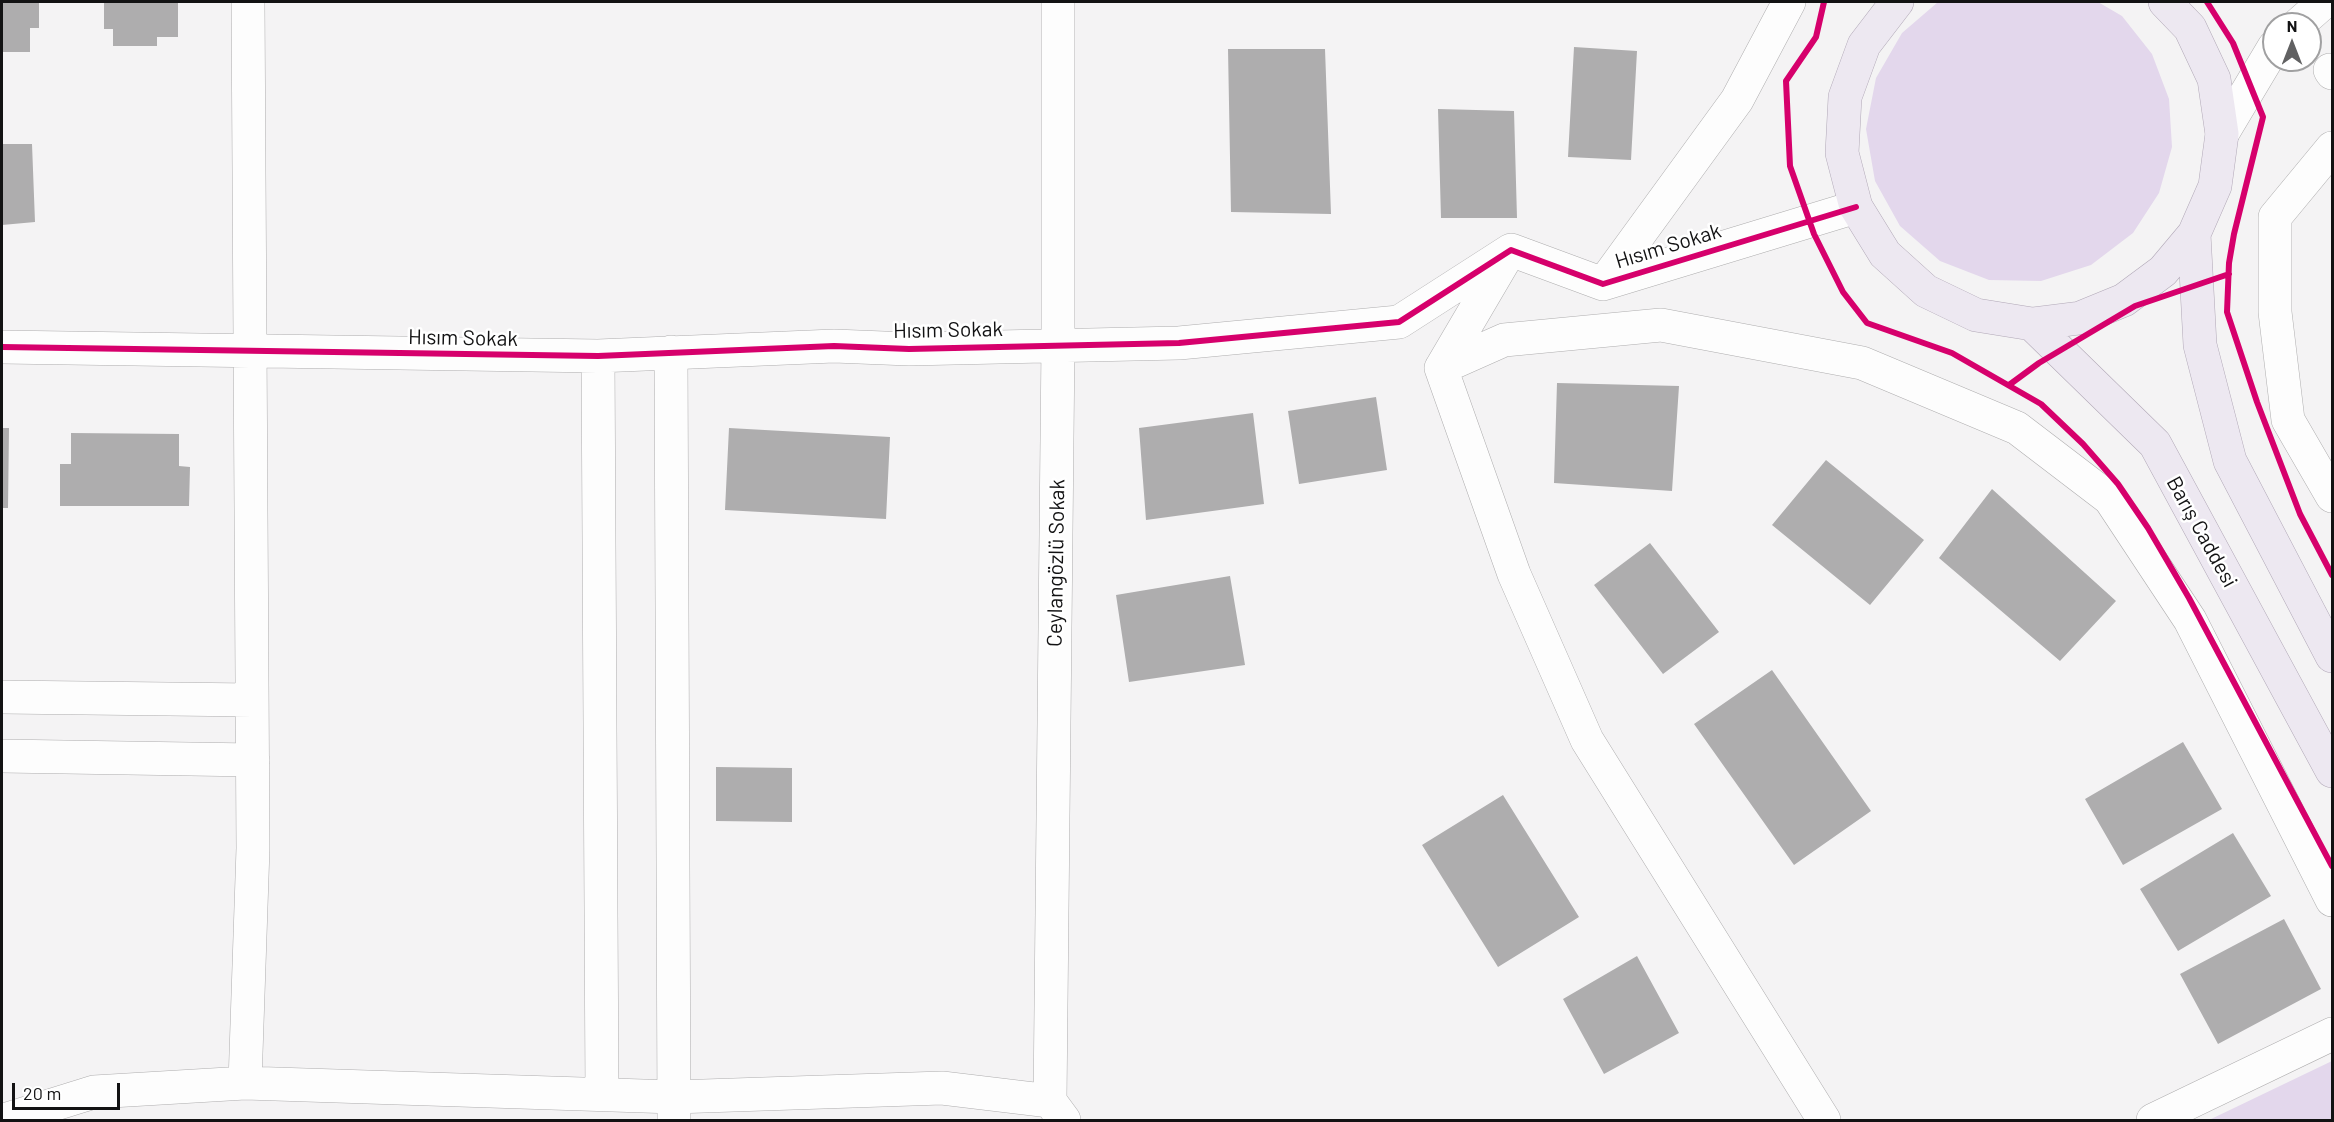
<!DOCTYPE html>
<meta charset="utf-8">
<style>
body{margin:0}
#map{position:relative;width:2334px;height:1122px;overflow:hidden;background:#f4f3f4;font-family:Barlow,sans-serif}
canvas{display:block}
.frame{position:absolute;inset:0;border:3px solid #121213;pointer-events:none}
.north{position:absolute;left:2262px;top:12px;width:60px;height:60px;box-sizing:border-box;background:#fff;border:2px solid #a0a0a1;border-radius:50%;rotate:0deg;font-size:16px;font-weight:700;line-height:24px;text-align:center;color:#121213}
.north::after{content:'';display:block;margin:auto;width:21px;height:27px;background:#616162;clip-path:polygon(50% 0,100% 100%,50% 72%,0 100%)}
.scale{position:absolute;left:12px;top:1083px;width:108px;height:27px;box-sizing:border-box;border:3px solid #121213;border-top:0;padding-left:8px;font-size:18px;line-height:21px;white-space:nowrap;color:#121213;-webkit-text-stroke:4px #fff;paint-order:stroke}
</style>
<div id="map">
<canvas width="2334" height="1122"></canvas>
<div class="frame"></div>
<div class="north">N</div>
<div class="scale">20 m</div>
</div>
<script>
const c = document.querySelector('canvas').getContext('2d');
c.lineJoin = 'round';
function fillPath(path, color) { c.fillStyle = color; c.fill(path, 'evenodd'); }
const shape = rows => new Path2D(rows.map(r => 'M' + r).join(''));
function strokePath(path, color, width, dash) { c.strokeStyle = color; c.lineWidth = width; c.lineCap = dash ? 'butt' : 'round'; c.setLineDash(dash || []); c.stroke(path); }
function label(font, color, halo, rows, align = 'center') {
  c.font = font + ' Barlow,sans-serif'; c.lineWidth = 5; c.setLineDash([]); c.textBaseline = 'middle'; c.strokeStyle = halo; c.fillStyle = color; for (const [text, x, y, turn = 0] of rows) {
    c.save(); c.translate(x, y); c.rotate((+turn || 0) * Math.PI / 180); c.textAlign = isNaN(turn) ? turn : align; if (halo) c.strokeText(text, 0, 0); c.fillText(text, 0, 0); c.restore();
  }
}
fillPath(shape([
 [1938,2,2098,2,2122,16,2152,54,2169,99,2172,147,2159,193,2133,233,2091,265,2041,281,1989,280,1940,261,1900,226,1875,181,1866,129,1876,78,1902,33],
 [2332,1061,2332,1120,2209,1120]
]), '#e3d7ec');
fillPath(shape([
 [2,2,39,2,39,28,30,28,30,52,2,52],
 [104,2,178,2,178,37,157,37,157,46,113,46,113,29,104,29],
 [1574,47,1637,51,1631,160,1568,157],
 [1228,49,1325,49,1331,214,1231,212],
 [1438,109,1514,111,1517,218,1441,218],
 [2,144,32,144,35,222,2,225],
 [1557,383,1679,386,1672,491,1554,483],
 [1376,397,1387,470,1299,484,1288,411],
 [1253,413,1264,504,1146,520,1139,428],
 [2,428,9,428,8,508,2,508],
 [729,428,890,437,886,519,725,510],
 [71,433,179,434,179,466,190,467,189,506,60,506,60,464,71,464],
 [1826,460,1924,540,1870,605,1772,525],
 [1992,489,2116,601,2060,661,1939,558],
 [1650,543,1719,632,1663,674,1594,585],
 [1230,576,1245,665,1129,682,1116,595],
 [1772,670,1871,811,1794,865,1694,724],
 [2183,742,2222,809,2123,865,2085,799],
 [716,767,792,768,792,822,716,821],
 [1503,795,1579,917,1498,967,1422,845],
 [2233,833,2271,896,2178,951,2140,889],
 [2284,919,2321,989,2218,1044,2180,974],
 [1637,956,1679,1033,1604,1074,1563,999]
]), '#aeadae');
const minor = shape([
 [1058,2,1058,344,1050,1101,1064,1120],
 [2299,24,2324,2],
 [2330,70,2332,73],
 [2222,134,2274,47],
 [2332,148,2275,217,2275,312,2288,420,2332,496],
 [1508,254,1441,368,1514,574,1587,740,1824,1120],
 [1603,284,1737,100,1789,2],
 [2,347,598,356,834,346,909,349,1179,343,1399,322,1511,250,1603,284,1856,207],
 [671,352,674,1120],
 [598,356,602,1094],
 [1441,368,1504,340,1661,325,1862,363,2017,428,2110,499,2190,620,2332,900],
 [2,697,252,700],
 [2,756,253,760],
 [245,1083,253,848,248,2],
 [4,1120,94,1092,245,1083,674,1097,942,1088,1050,1101],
 [2153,1120,2332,1034]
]);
const major = shape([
 [1897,2,1864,45,1845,97,1842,153,1856,207,1885,254,1926,291,1976,315,2032,324,2080,318,2124,300,2163,271,2194,234,2215,186,2222,134,2214,79,2190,28,2165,2],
 [2194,234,2200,345,2230,461,2332,656],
 [2032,324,2155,444,2332,771]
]);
strokePath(minor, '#aeadae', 34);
strokePath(major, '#b0a7b6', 34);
strokePath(minor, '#fdfdfd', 33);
strokePath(major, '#ede8f1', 33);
strokePath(shape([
 [1824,2,1816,37,1786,81,1790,166,1814,234,1843,292,1867,323,1952,353,2041,404,2083,444,2118,484,2148,528,2189,598,2332,866],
 [2207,2,2233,43,2263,117,2234,234,2229,263,2227,312,2257,402,2300,514,2332,575],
 [2,347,598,356,834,346,909,349,1179,343,1399,322,1511,250,1603,284,1856,207],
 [2009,385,2039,363,2135,306,2229,274]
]), '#d6006c', 6);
label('21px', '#121213', '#fff', [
 ["Hısım Sokak",1668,246,-17],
 ["Hısım Sokak",948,330,-1],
 ["Hısım Sokak",463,338,1],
 ["Barış Caddesi",2202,532,61],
 ["Ceylangözlü Sokak",1056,563,-89]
]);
</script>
